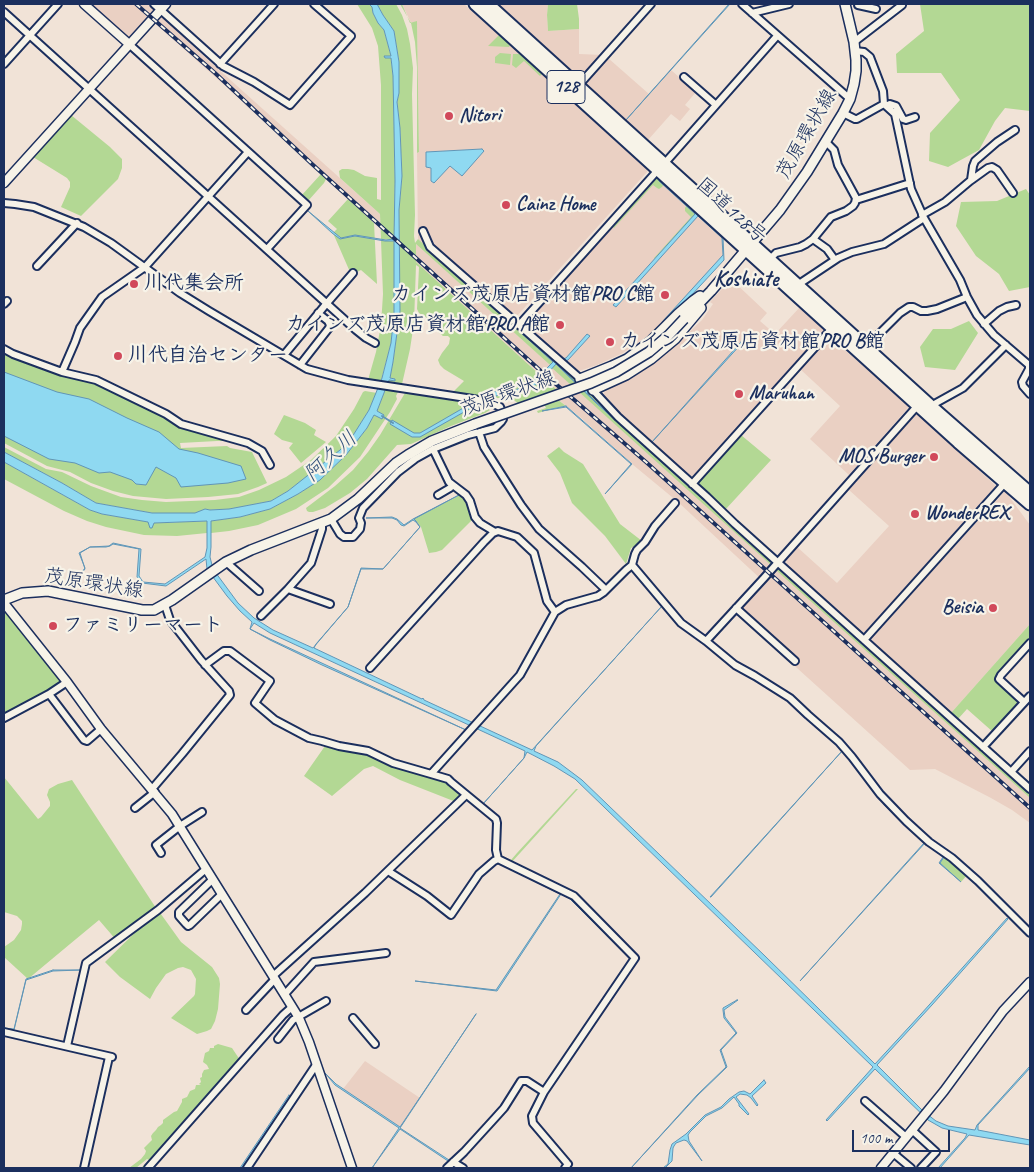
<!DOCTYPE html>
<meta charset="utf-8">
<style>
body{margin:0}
#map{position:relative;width:1034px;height:1172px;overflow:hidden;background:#f1e3d7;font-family:Caveat,sans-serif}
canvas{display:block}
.frame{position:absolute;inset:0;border:5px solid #1b2f5e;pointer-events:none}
.scale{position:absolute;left:852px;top:1130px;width:98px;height:22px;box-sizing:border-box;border:2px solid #1b2f5e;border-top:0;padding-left:6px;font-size:15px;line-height:18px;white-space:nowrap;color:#1b2f5e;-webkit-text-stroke:4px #f7f3e8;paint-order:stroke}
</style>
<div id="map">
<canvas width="1034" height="1172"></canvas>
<div class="frame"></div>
<div class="scale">100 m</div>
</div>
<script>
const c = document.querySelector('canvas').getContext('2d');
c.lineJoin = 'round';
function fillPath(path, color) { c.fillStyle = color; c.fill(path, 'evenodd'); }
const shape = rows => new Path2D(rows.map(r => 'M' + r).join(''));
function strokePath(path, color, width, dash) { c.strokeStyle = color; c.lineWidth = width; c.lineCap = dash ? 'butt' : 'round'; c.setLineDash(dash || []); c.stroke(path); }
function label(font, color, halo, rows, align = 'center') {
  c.font = font + ' Caveat,"Klee One",sans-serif'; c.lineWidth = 4.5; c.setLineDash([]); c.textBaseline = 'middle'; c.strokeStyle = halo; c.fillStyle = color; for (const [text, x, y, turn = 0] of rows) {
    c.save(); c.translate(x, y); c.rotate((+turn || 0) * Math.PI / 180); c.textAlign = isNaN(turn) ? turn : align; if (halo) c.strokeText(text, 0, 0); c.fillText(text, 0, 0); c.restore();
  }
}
fillPath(shape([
 [90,4,151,4,155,8,156,11,197,50,380,214,381,229,259,116,149,18,147,18,131,37,128,37],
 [402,4,464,4,647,169,647,172,516,317,438,249,433,254,418,239,417,153,419,152,417,22,411,23],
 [482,149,484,151,431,173,431,167,426,152],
 [498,4,548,4,547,15,548,31,579,29,579,54,603,55,582,80],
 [608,58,649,94,671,70,696,92,685,105,690,109,680,121,671,114,648,140,585,83],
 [657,178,723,238,724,260,664,325,662,322,649,335,623,353,597,365,579,371,563,359,528,327,527,322],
 [416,244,1030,798,1030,823,1012,810,991,798,935,769,910,770,736,613,764,582,678,502,632,464,580,417,550,393,557,390,416,262],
 [731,279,767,313,760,321,775,334,800,307,825,330,694,476,689,476,620,414,610,401,603,395,605,391,642,371,665,355,702,320,713,304,710,302],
 [830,337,869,371,872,373,872,374,909,407,849,475,810,439,840,406,800,369],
 [917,413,996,486,865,632,860,632,787,567,786,558,796,546,837,583,889,526,849,490],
 [1005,491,1030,525,1030,624,951,713,873,643,872,638],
 [365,1061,420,1098,400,1127,343,1089]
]), '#ead0c3');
fillPath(shape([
 [357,4,369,4,372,7,373,13,378,23,384,30,390,53,391,56,385,58,391,58,393,76,395,181,394,240,381,239,380,214,340,178,339,171,342,169,348,169,354,170,365,176,377,178,377,199,381,200,381,85,378,46,372,28],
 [377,4,396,4,402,15,407,29,410,44,413,68,412,94,415,215,414,236,415,243,418,239,553,362,550,365,416,244,416,262,540,375,520,388,513,391,494,392,482,397,453,392,464,381,444,369,440,365,438,360,442,353,449,344,450,338,448,336,443,336,437,331,436,328,428,321,427,318,419,313,417,309,419,267,416,265,414,323,410,349,402,384,396,396,397,399,390,412,360,457,328,488,296,509,258,525,229,531,211,533,211,521,240,517,270,509,298,494,320,480,346,455,367,428,374,415,384,416,377,411,389,379,395,380,395,379,390,378,393,362,400,311,399,210,402,176,400,128,397,102,399,93,399,62,394,31,383,15],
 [400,4,402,4,410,23,417,21,419,152,417,153,417,67,415,42,411,23],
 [548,4,577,4,579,19,579,29,548,31,547,15],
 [920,4,1030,4,1030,111,1005,108,995,121,979,150,948,167,929,161,930,133,960,100,941,73,897,73,896,54,924,31],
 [499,35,510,45,509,47,488,46],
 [500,53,511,54,510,65,495,63,495,57],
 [513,54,520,54,542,74,540,76,524,61,516,68,512,65],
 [71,115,110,147,122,159,122,168,118,179,81,216,61,207,70,187,70,182,67,178,33,157],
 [321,174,326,179,324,183,308,201,307,201,301,196],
 [657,178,664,184,662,187,659,189,657,188,653,185,614,228,613,227],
 [1026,189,1030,195,1030,287,1009,291,999,274,976,256,956,226,961,202,997,201],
 [348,199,374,223,377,284,361,270,353,274,350,272,333,233,337,229,328,221],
 [687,205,696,213,654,259,654,258,691,217,685,211,685,208],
 [381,240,394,241,394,314,391,343,381,381,368,380,376,352,381,325,383,294],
 [969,321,978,333,955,370,925,367,920,347,933,329,951,329],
 [4,353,10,357,63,376,94,383,165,418,179,427,239,444,227,441,217,441,180,443,181,448,227,446,230,448,252,452,267,483,258,487,238,494,208,497,166,499,133,496,113,491,91,483,70,472,47,466,4,443],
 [556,364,569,377,557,364,579,383,571,385,552,368],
 [543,378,557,390,519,404,511,398,489,398,497,395,510,395,520,393,539,383],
 [587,389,606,411,585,391,595,402,701,496,724,518,770,561,773,561,771,565,578,391],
 [365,391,377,393,369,410,352,437,333,457,288,491,271,501,230,509,210,510,205,509,196,513,152,513,96,503,62,483,4,452,4,447,46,469,62,472,91,486,121,497,142,500,166,502,215,500,239,497,259,490,286,477,311,460,336,436,354,409,363,392],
 [405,393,481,405,490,410,485,413,451,426,411,444,397,445,367,479,350,493,325,508,313,512,309,512,307,511,306,508,335,486,353,470,368,452,380,435],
 [557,399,566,406,555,408,538,413,537,411,546,408,544,404],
 [284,415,305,423,316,430,314,435,326,442,301,463,289,448,293,443,282,440,274,434],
 [741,435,771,460,725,510,699,486,699,481],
 [559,447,564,452,583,464,620,524,642,541,631,548,626,564,605,536,572,503,560,473,547,456],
 [4,462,90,510,102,514,149,522,150,528,154,523,207,521,207,533,177,536,144,535,106,527,87,521,64,511,4,479],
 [462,494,466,498,474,518,442,550,436,552,429,553,421,527,416,521,413,519],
 [779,567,1030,793,1030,798,776,570],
 [4,608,67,682,4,718],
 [1030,624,1030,639,994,679,1019,701,1019,703,993,732,967,709,958,719,953,716,951,713],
 [325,746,379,756,453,786,462,795,456,802,400,780,373,766,364,769,332,796,304,776],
 [4,777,38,819,41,817,50,806,50,802,47,795,49,789,58,784,72,780,156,908,117,941,99,920,70,944,28,979,4,957,4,947,14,940,21,930,22,924,22,921,17,916,4,912],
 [576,789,578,789,511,863,511,860,517,853],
 [935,850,950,859,968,874,961,882,940,863,944,857],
 [498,862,571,896,632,957,631,960,569,898,496,863],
 [158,910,181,942,212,967,219,978,220,984,218,1009,215,1021,211,1029,207,1031,197,1034,171,1018,194,996,195,994,196,979,191,970,183,967,178,968,166,974,156,988,150,999,120,977,105,962],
 [218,1044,232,1048,240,1060,144,1168,141,1168,149,1160,147,1159,136,1168,129,1168,141,1159,145,1154,146,1151,144,1148,152,1140,151,1136,153,1133,156,1130,158,1127,161,1125,163,1123,163,1120,174,1112,177,1111,182,1102,182,1099,187,1097,190,1091,195,1089,196,1085,201,1085,199,1084,201,1082,200,1078,202,1077,202,1074,204,1070,209,1069,207,1065,203,1062,205,1053,209,1051,210,1048,214,1048,214,1046],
 [290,1096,292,1097,245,1168,242,1168]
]), '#b3d894');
const water = shape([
 [369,4,377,4,383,15,394,31,399,62,399,93,397,102,400,128,402,176,399,210,400,311,393,362,390,378,395,379,395,381,389,380,377,411,384,415,382,419,374,415,367,428,346,455,320,480,298,494,270,509,240,517,211,521,211,547,210,557,213,569,238,603,254,618,273,630,313,648,348,607,361,568,383,569,420,527,416,522,413,520,404,526,401,525,397,520,392,518,366,518,392,517,397,519,404,525,413,519,459,495,414,519,416,521,420,527,383,569,361,569,348,607,316,644,314,648,422,699,423,698,424,700,532,750,662,606,536,746,534,751,558,762,582,780,765,956,875,1064,921,1014,1007,918,1008,919,932,1005,877,1065,923,1111,936,1121,948,1126,975,1130,977,1125,1030,1066,1030,1068,978,1125,978,1130,1030,1140,1030,1145,969,1135,940,1168,938,1168,965,1138,967,1134,942,1128,928,1120,875,1069,827,1121,826,1120,873,1067,575,779,554,766,527,752,524,758,483,804,524,758,525,751,270,633,254,623,250,629,270,639,466,730,322,665,270,640,250,629,252,622,240,611,227,596,207,569,206,559,166,586,142,583,137,577,139,549,113,544,110,546,106,547,90,547,80,553,85,569,70,587,85,568,79,553,90,547,109,546,113,543,141,549,139,576,143,582,165,584,205,557,207,548,207,521,154,523,152,528,150,528,148,522,102,514,90,510,4,462,4,452,62,483,96,503,152,513,195,513,205,509,210,510,229,509,271,501,288,491,340,450,352,437,369,410,382,378,391,343,394,314,394,241,385,241,355,236,340,239,332,233,308,211,341,238,355,235,386,240,394,239,395,181,393,76,391,58,385,58,384,56,391,56,384,30,378,23,373,13,372,7,369,4],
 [729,4,730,4,626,120,649,94,729,4],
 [482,149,484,151,462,176,450,166,434,183,431,181,431,168,426,167,426,152,482,149],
 [659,180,723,238,724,260,664,325,662,322,723,255,722,238,698,216,616,307,613,305,695,214,659,181,659,180],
 [495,309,555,361,566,358,587,334,590,336,568,360,557,364,576,383,585,390,586,390,588,391,587,393,596,402,771,560,771,561,595,402,556,364,539,383,518,393,500,395,491,397,479,406,471,408,420,437,412,437,390,424,392,420,414,433,420,433,491,392,498,391,513,391,520,388,537,378,553,362,495,309],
 [741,342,742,343,652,442,741,342],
 [4,372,57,392,89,399,127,418,159,432,179,449,198,453,241,466,246,479,228,483,181,487,176,478,156,467,146,485,136,484,132,480,110,472,99,473,75,463,49,459,4,436,4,372],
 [566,406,632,464,605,494,631,464,566,407,542,411,566,406],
 [780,568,949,720,948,721,779,569,780,568],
 [843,750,711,897,710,897,843,750],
 [884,805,893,812,925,843,944,857,940,863,961,882,939,863,943,857,925,843,800,981,924,843,884,805],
 [498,863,569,898,631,959,569,898,561,894,497,991,415,981,496,990,560,894,498,863],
 [53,970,81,970,53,971,26,980,14,1030,4,1028,14,1029,26,979,53,970],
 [737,1000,738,1000,724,1010,725,1017,737,1033,721,1050,727,1067,698,1095,631,1168,697,1095,726,1067,720,1050,736,1033,724,1018,723,1010,723,1008,737,1000],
 [476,1014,400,1128,449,1160,448,1161,400,1129,372,1168,399,1128,335,1085,325,1073,336,1084,400,1127,476,1014],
 [764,1080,766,1083,752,1096,758,1105,757,1106,751,1098,747,1095,740,1094,736,1097,749,1114,748,1115,739,1106,739,1104,734,1097,722,1108,706,1116,690,1132,688,1135,689,1141,702,1161,687,1141,684,1140,676,1143,674,1146,673,1148,672,1161,665,1168,663,1168,668,1164,670,1150,672,1144,686,1134,705,1115,721,1107,729,1099,739,1092,744,1091,750,1094,764,1080],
 [289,1095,290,1096,242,1168,240,1168,289,1095]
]);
fillPath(water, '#8fd9f1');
strokePath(water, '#6195b6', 1);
strokePath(shape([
 [382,416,393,423]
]), '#6195b6', 2);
const minor = shape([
 [154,4,223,66,254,82,290,105,351,36,314,4],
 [742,4,850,99],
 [858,4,858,5,876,9],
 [4,12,356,330,366,338,375,343],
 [752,13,789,4],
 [854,42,902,5],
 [129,44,307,205,267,249],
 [4,64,58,4],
 [220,64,274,4],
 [684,77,716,105],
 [578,86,651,4],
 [884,104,895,114,911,189,924,218,960,280,967,297,977,315,994,335,1029,365,1029,369,1022,382,1023,386,1030,394],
 [886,106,890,104,896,106,903,119,906,120,915,117],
 [843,113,855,119,857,119,884,104,883,91,870,57,864,52,855,51],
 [664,164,777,36],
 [971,180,973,166,975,161,997,142,1015,130],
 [856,200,910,183],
 [4,203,15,204,34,207,84,227,111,243,180,293,209,311,307,369,348,380,473,399,492,403,500,407,503,414,503,419,501,422,495,428,468,435,433,449,415,459,398,472,363,508,359,518,361,523,360,529,353,537,344,537,340,534,331,519],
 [922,215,945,202,970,181,988,168,992,167,997,170,1013,193],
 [423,231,430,247,583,381],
 [813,239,827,249,835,260],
 [770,259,776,253,800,247,806,244,813,239,831,217,846,211,853,206,855,203,856,198,838,165,834,150,826,142],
 [37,266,77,223],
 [799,286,802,282,838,258,852,252,884,244,924,218],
 [4,304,7,301],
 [984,324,999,311,1007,307,1016,305],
 [519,325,658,170],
 [866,347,900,313,909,307,913,307,921,311,927,311,937,309,967,297],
 [4,349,13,354,62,372,96,380,166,414,181,424,248,443,262,451,270,465],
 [284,355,327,303,353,273],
 [300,365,329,328,330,325,328,321,318,313],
 [62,372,75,342,80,328,102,297,145,267,248,152],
 [591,388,618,417,707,497,735,524,1030,789],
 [931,408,936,403,963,388,1006,345],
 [479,432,484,447,521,505,539,529,582,567,606,590],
 [433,449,449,482,466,495,470,501,475,517,480,523,495,532],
 [692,484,834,326],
 [438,495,450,488,452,485],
 [322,523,322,529,311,563,288,589,330,604],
 [226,562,259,591],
 [632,565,681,623,706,641,735,665,755,676,790,698,808,715,839,742,852,757,880,794,906,821,929,842,952,858,978,881,1030,933],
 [736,608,795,661],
 [261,616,288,589],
 [864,640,1005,483],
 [706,641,764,578,919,404],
 [205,665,224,651,230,651,270,681,255,703,275,720,309,738,322,741,339,746,368,751,393,763,431,774],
 [370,668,484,542,493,533,498,531,517,537,534,553,547,601,555,612],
 [67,682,49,694,84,740,87,741,101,729],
 [1024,702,999,679,1001,675,1030,643],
 [4,718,49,694],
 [983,747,1030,696],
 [1011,772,1030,751],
 [152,789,182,754,230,695,229,691,201,660,170,620,165,605],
 [135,808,155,792],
 [161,853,156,845,180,826,202,812],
 [498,859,496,850,497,823,496,819,451,782,448,779,431,774,520,675,555,612,566,605,598,596,604,592,626,570,632,565,635,554,637,550,645,542,655,526,675,503],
 [388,871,427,896,451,915,479,874,494,861,498,859,500,860,574,896,635,958,544,1092,532,1116,533,1123,567,1163,568,1164,565,1168],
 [212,880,179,912,179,916,186,924,188,926,190,925,222,894],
 [273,976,365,893,466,795],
 [285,994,314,962,386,953],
 [246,1010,275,979],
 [353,1018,375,1044],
 [4,1032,112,1057],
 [278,1039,293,1020,326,1001],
 [67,1046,86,963,158,910,206,869],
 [865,1101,906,1137],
 [912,1130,936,1152,921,1168],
 [893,1153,911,1168],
 [453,1162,463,1168],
 [84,1168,109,1057],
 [148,1168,283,1015,292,1007],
 [247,1168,316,1065],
 [447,1168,464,1152,495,1118,504,1108,521,1081,527,1081,544,1092]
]);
const tertiary = shape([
 [84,4,129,44],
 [4,183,166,4],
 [4,603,67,682,101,729,172,814,291,1005,299,1018,309,1042,352,1168],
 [881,1168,944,1091,1003,1011,1030,982]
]);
const secondary = shape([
 [684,319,711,291,780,210,807,172,843,113,850,99,854,84,856,71,856,60,854,42,845,4],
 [580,379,612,366,627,359,651,341,678,314,693,301,700,296],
 [593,390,626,375,651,359,675,339,701,308],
 [4,600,22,593,48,591,142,610,154,610,172,600,226,562,251,550,331,519,358,499,396,463,408,455,432,441,475,424]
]);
const trunk = shape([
 [475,4,958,442,1030,504],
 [488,4,932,407,1030,493]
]);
strokePath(minor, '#1b2f5e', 10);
strokePath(tertiary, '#1b2f5e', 11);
strokePath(secondary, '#1b2f5e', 12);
strokePath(trunk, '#1b2f5e', 15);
strokePath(minor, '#f7f3e8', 6);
strokePath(tertiary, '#f7f3e8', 8);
strokePath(secondary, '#f7f3e8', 9);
strokePath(trunk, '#f7f3e8', 11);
const rail = shape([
 [136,4,215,73,312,164,542,372,646,462,1030,808]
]);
strokePath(rail, '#1b2f5e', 4);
strokePath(rail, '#f7f3e8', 2, [5.5]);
const secondaryBridge = shape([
 [475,424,591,383,616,372,649,352,669,335,684,319]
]);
strokePath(secondaryBridge, '#1b2f5e', 12, []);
strokePath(secondaryBridge, '#f7f3e8', 9);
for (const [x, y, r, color] of [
 [449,116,5,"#d1495b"],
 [506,205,5,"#d1495b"],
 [134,284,5,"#d1495b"],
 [665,295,5,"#d1495b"],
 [560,325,5,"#d1495b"],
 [610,342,5,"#d1495b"],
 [118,356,5,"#d1495b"],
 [739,394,5,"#d1495b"],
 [934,457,5,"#d1495b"],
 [915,514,5,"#d1495b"],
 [993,608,5,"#d1495b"],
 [53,626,5,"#d1495b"]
]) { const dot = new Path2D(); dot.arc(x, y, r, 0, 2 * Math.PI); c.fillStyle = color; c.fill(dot); strokePath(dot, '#f7f3e8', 2); }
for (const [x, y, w] of [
 [566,87,38]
]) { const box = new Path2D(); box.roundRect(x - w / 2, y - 16.5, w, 33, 4); c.fillStyle = '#f7f3e8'; c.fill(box); strokePath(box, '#1b2f5e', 1); }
label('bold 19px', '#1b2f5e', null, [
 ["128",566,87]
]);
label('bold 20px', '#1b2f5e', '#f7f3e8', [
 ["Nitori",459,116],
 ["Cainz Home",516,205],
 ["川代集会所",144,284],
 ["カインズ茂原店資材館PRO C館",655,295,"right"],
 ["カインズ茂原店資材館PRO A館",550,325,"right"],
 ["カインズ茂原店資材館PRO B館",620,342],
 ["川代自治センター",128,356],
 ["Maruhan",749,394],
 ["MOS Burger",924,457,"right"],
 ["WonderREX",925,514],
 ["Beisia",983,608,"right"],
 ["ファミリーマート",63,626]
], 'left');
label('20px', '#1b2f5e', '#f7f3e8', [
 ["茂原環状線",807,134,-60],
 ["国道128号",731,211,42],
 ["茂原環状線",508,394,-20],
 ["茂原環状線",94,584,9]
]);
label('italic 21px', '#32517b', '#f7f3e8', [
 ["阿久川",331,457,-43]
]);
label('bold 22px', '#1b2f5e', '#f7f3e8', [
 ["Koshiate",746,280]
]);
</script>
